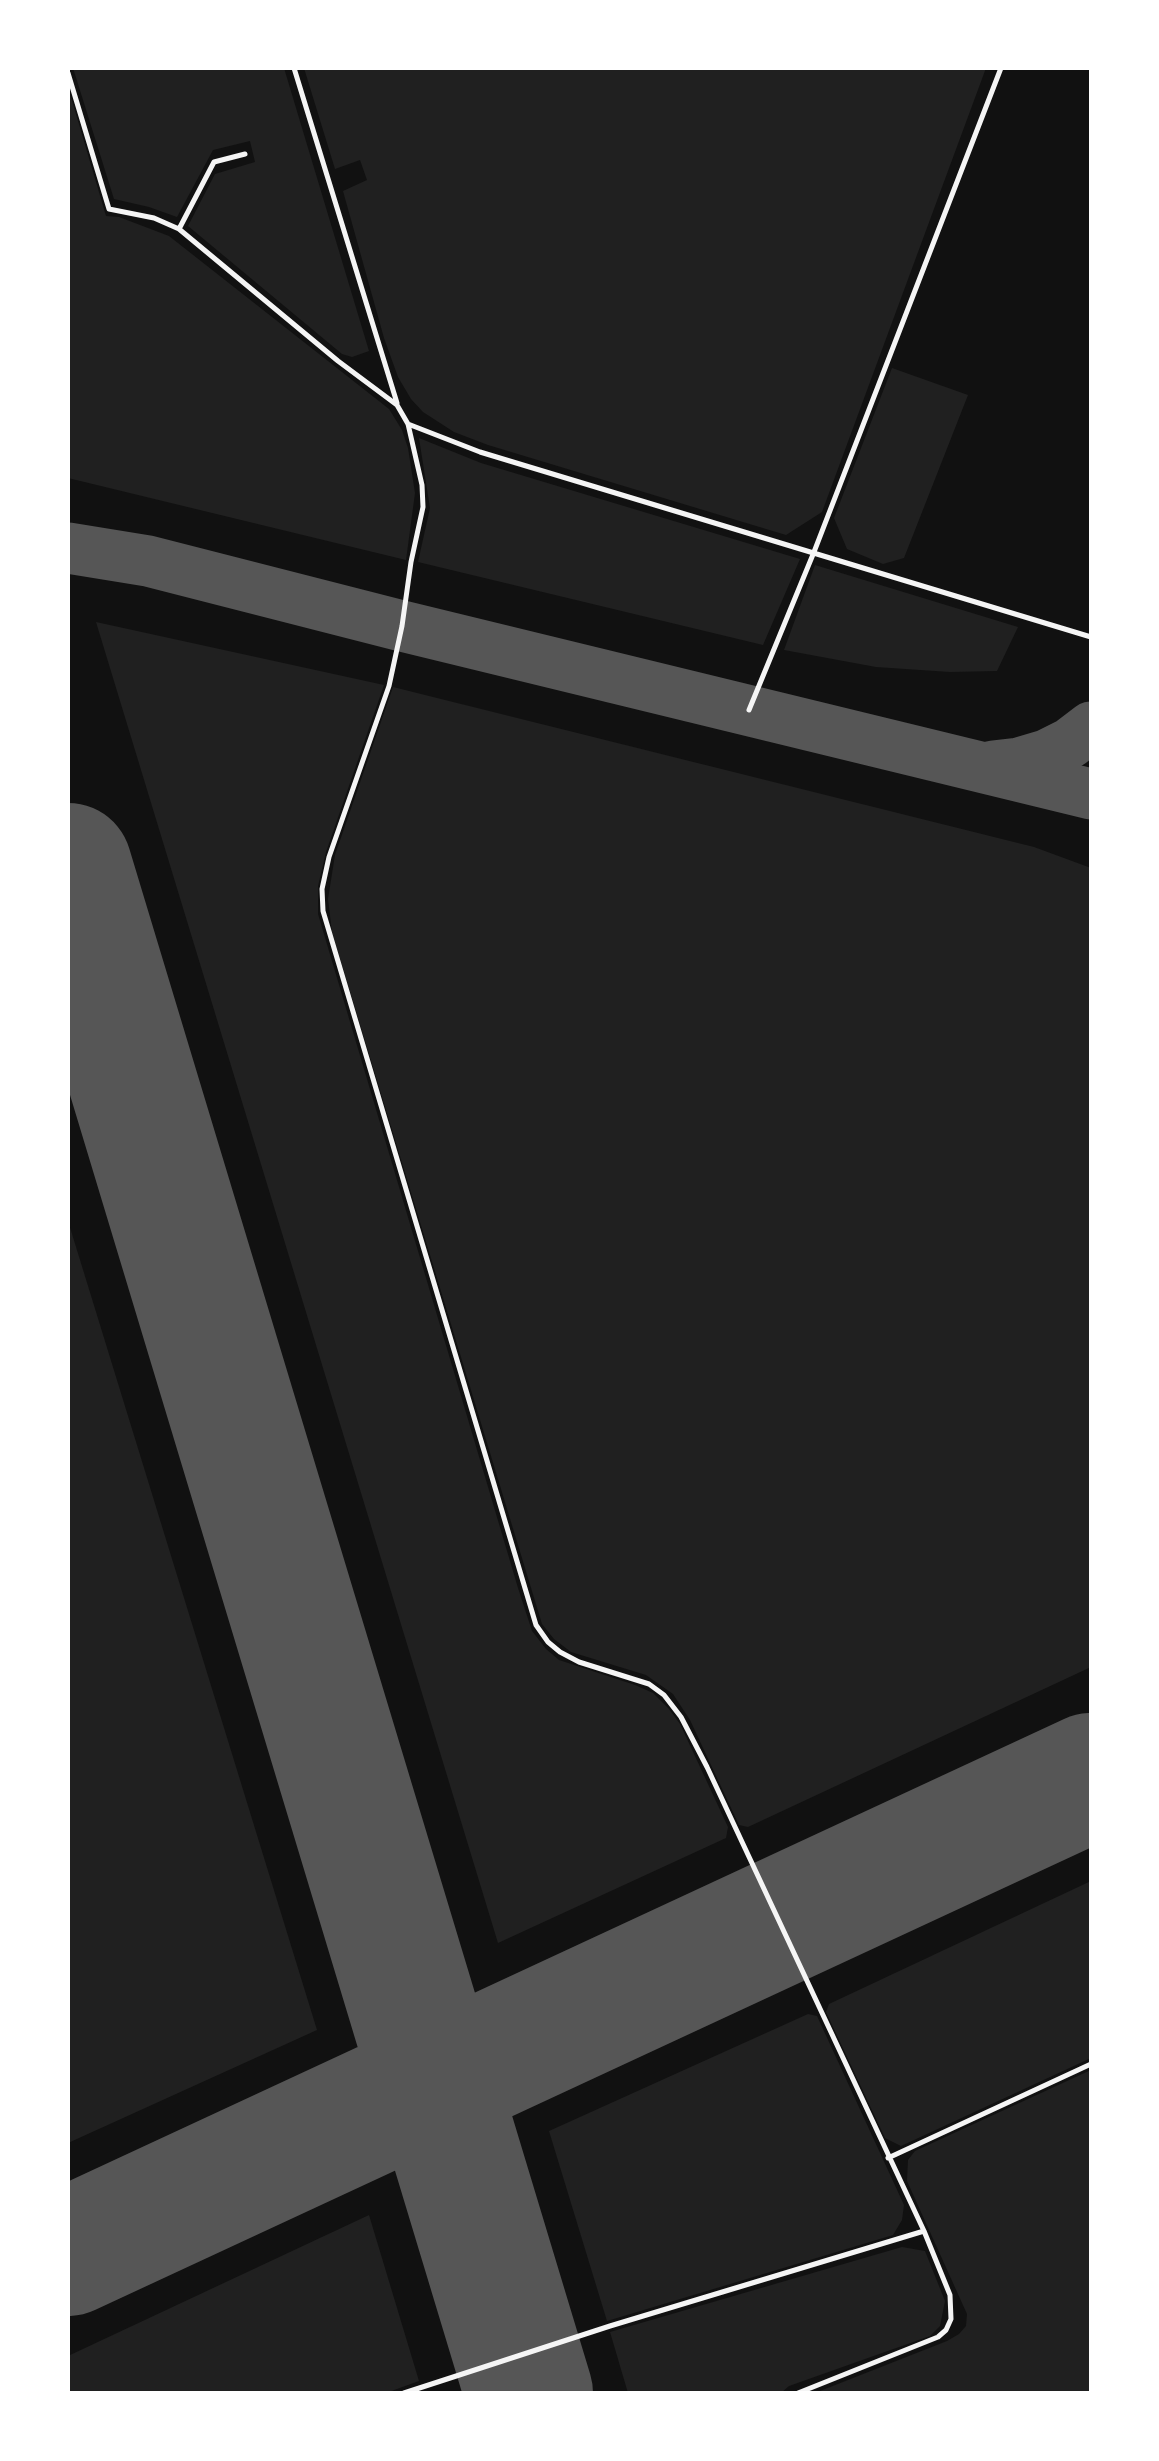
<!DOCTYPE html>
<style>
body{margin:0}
#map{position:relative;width:1159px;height:2461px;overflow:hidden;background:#111;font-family:"Playfair Display",serif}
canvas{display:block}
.frame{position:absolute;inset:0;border:70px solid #fff;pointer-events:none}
</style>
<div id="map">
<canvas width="1159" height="2461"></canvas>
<div class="frame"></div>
</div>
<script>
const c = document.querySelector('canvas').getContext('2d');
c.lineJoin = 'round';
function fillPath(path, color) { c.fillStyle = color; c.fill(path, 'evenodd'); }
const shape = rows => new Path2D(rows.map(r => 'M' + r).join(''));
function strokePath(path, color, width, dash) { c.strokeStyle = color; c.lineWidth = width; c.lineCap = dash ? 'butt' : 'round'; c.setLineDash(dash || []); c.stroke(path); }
fillPath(shape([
 [73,68,284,68,369,351,352,357,342,354,188,226,215,174,255,162,250,141,213,150,177,217,149,207,114,199],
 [304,68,986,68,822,512,786,535,488,445,454,432,423,412,411,399,398,377,384,338,343,191,367,180,360,160,335,169],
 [68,87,106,216,119,217,169,236,389,409,402,430,408,448,415,493,406,560,68,478],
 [892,368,968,395,904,558,883,564,847,549,834,518],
 [419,438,481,463,800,559,763,645,418,562,430,508],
 [815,565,1018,627,997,671,950,672,876,667,784,650],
 [96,622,384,685,326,852,318,886,318,914,518,1588,532,1631,546,1649,559,1660,635,1685,653,1693,669,1709,680,1724,728,1827,726,1838,498,1943],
 [393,687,1034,847,1091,868,1091,1667,748,1827,739,1825,690,1720,673,1694,646,1675,571,1652,554,1639,542,1624,332,932,328,899,335,855],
 [68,1221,317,2030,68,2143],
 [1091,1881,1091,2058,901,2146,885,2138,826,2012,829,2004],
 [808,2014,817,2016,904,2205,902,2220,893,2235,607,2321,549,2131],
 [1091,2070,1091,2393,815,2393,947,2341,959,2334,966,2326,967,2314,907,2181,908,2160,915,2151],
 [369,2215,419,2381,386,2393,68,2393,68,2356],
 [902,2247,925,2251,945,2301,940,2326,930,2336,789,2386,781,2393,628,2393,610,2332]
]), '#202020');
strokePath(shape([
 [68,548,148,561,402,626,1091,794],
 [993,766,1019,763,1046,755,1070,743,1091,727],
 [1082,1781,1091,1775]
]), '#565656', 51);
strokePath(shape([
 [68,867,529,2393],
 [68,2252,1091,1777]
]), '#565656', 128);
strokePath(shape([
 [294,68,397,403],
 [68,73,109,209,154,218,179,229],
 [245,154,214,162,179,229,338,361,397,405,408,424,422,485,423,507,411,562,402,626,389,686,329,857,322,889,323,911,536,1625,548,1642,560,1652,579,1662,649,1684,664,1695,681,1717,707,1767,924,2231,950,2295,951,2319,946,2330,938,2337,798,2393],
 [408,424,480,452,1091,637],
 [749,710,814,552,1001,68],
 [888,2158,1091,2064],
 [404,2393,610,2326,924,2231]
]), '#f5f5f5', 5);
</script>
